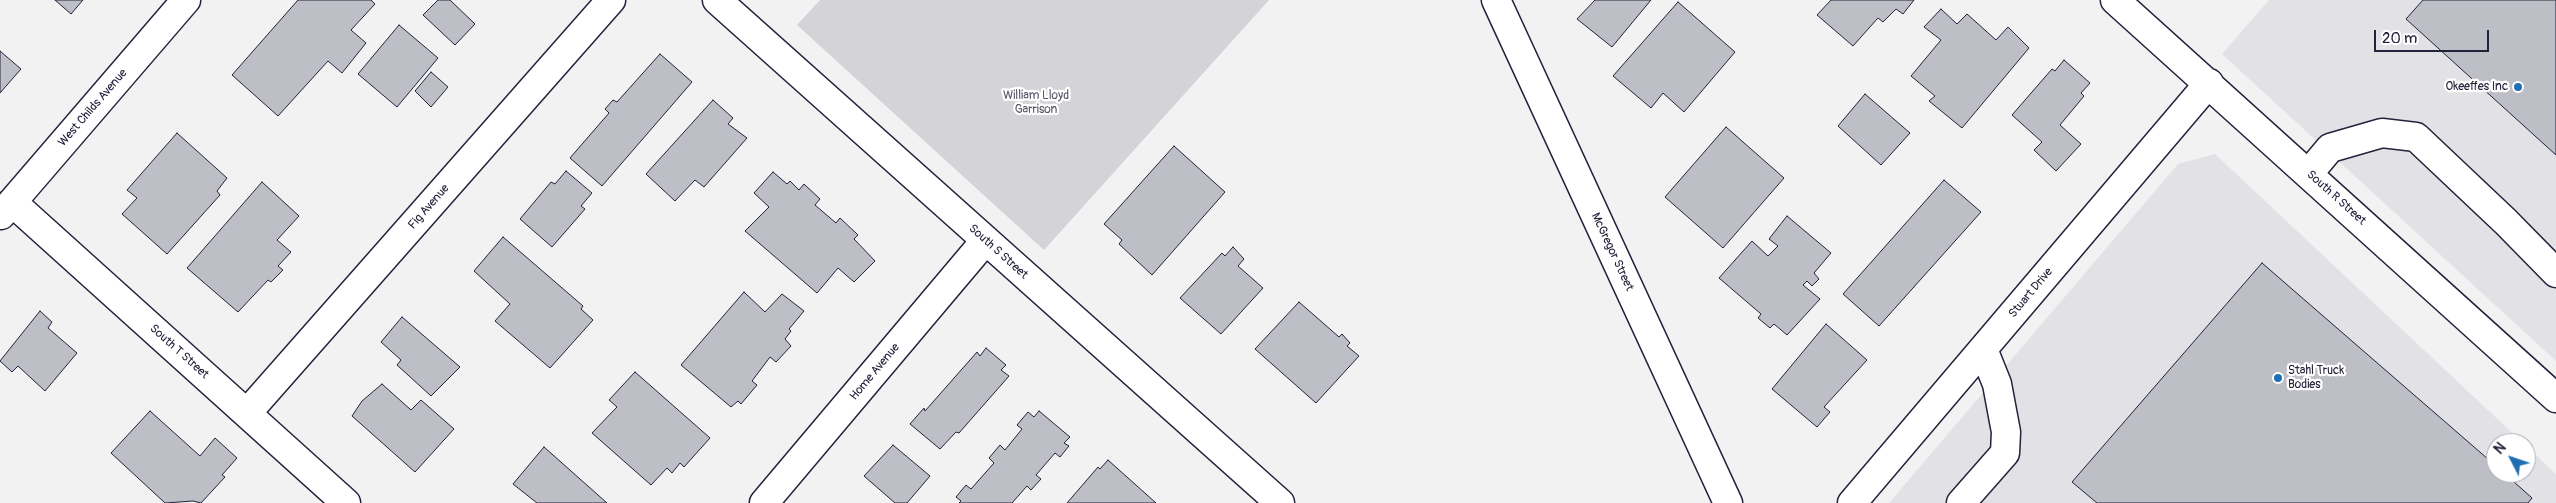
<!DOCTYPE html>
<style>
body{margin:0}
#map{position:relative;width:2556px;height:503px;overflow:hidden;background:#f2f2f3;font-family:Pangolin,sans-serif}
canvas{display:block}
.north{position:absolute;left:2486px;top:433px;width:50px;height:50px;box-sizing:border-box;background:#fff;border:1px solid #a7a7b1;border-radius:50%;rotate:311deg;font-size:14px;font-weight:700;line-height:20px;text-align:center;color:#22223b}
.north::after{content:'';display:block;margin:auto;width:18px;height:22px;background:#1f6fb2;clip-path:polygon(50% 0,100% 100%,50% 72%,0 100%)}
.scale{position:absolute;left:2374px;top:30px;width:115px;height:22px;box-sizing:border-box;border:2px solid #22223b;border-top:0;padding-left:6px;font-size:15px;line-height:18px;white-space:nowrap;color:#22223b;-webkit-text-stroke:4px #fff;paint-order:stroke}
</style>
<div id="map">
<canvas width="2556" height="503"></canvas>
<div class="north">N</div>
<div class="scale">20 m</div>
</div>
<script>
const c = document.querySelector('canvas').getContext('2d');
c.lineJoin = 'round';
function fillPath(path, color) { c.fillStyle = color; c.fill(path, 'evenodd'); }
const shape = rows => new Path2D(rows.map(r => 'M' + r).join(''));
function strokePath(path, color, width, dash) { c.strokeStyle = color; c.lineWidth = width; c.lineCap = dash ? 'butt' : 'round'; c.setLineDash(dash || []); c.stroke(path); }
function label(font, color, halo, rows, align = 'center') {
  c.font = font + ' Pangolin,sans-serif'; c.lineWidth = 4.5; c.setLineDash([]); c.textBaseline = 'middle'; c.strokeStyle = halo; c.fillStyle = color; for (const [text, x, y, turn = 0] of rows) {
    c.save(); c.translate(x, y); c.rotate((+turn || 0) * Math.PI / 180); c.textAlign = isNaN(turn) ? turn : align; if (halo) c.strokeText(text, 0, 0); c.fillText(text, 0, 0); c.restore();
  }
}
fillPath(shape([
 [2269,0,2556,0,2556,361,2222,54],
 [2215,154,2523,443,2496,443,2496,473,2526,473,2526,446,2556,474,2556,503,1889,503,2178,164]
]), '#e2e2e6');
fillPath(shape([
 [820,0,1269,0,1044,250,797,25]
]), '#d3d3d8');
const building = shape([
 [55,0,83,0,71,14,55,0],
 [298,0,371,0,375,4,351,30,366,43,342,73,328,61,278,116,232,75,298,0],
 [438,0,450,0,475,24,455,45,423,15,438,0],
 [1595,0,1651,0,1612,47,1577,19,1595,0],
 [1831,0,1914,0,1903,14,1896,9,1883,22,1878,18,1853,46,1817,15,1831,0],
 [2423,0,2556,0,2556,155,2406,19,2423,0],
 [1678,2,1735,52,1684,112,1663,93,1651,108,1613,76,1678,2],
 [1941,9,1957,24,1967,14,1996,40,2008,27,2029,48,1962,128,1929,101,1935,96,1911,76,1941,40,1924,27,1941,9],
 [399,25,438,58,397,107,358,74,399,25],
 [0,51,21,69,0,93,0,51],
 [660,54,692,82,602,186,570,158,609,113,605,109,613,100,617,102,660,54],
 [2064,60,2090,83,2081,93,2084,96,2060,125,2081,144,2056,171,2034,150,2042,142,2012,115,2052,69,2055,71,2064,60],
 [431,72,448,87,431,107,415,91,431,72],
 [1865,94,1910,133,1881,165,1838,126,1865,94],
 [713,100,733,118,728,124,747,138,704,187,695,180,675,201,646,174,713,100],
 [1726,127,1784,178,1723,248,1665,197,1726,127],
 [177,133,227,178,217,191,220,195,167,254,122,214,137,198,127,190,177,133],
 [1174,146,1225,192,1152,275,1119,244,1122,240,1104,224,1174,146],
 [566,171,592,193,581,206,585,209,552,247,520,219,551,182,555,184,566,171],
 [773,172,787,184,790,181,799,190,804,184,820,199,815,205,836,223,840,218,858,235,854,239,875,261,854,282,838,268,817,293,745,231,769,207,754,193,773,172],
 [1944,180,1981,212,1879,326,1843,294,1944,180],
 [262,182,299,216,277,240,291,252,278,266,283,270,271,282,268,280,238,312,187,268,262,182],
 [1787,216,1831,253,1814,273,1819,279,1812,286,1807,281,1803,285,1820,299,1787,335,1774,324,1770,328,1758,318,1761,314,1719,278,1752,241,1768,256,1778,246,1769,239,1787,216],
 [503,237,583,306,581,309,593,320,550,368,495,321,510,304,474,271,503,237],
 [1233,247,1244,259,1238,266,1263,288,1221,334,1180,298,1222,253,1225,256,1233,247],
 [2262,263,2496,466,2496,473,2504,473,2532,498,2528,503,2097,503,2072,482,2262,263],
 [744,292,765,312,782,294,804,311,789,329,791,331,785,339,791,346,776,362,770,357,752,381,757,385,741,404,738,401,731,407,681,365,744,292],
 [1299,302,1339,337,1342,334,1350,343,1347,346,1359,356,1316,403,1255,349,1299,302],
 [40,311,52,322,48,328,77,353,45,391,18,366,12,372,0,361,40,311],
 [402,317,460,367,431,396,397,365,401,360,381,342,402,317],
 [1826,324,1867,360,1824,407,1830,412,1817,427,1772,389,1826,324],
 [986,348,1006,365,1001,370,1009,376,959,433,956,432,940,449,910,424,924,408,925,411,977,352,980,356,986,348],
 [635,372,710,438,684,467,680,463,672,473,667,468,651,485,592,433,617,407,609,400,635,372],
 [382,384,411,410,421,400,454,429,415,472,352,416,362,401,382,384],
 [150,411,200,456,215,438,237,458,222,475,225,477,201,503,193,501,165,503,111,453,150,411],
 [1039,411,1070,437,1064,443,1069,446,1060,457,1055,453,1036,475,1041,479,1031,490,1027,486,1012,503,959,503,961,501,956,497,966,485,971,489,994,463,989,458,1000,445,1005,450,1022,429,1017,425,1028,412,1034,417,1039,411],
 [893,445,930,476,907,503,895,503,864,476,893,445],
 [544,447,607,503,537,503,513,484,544,447],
 [1108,460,1156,503,1067,503,1098,467,1100,469,1108,460]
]);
fillPath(building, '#bebec6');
strokePath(building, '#22223b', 1);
const minor = shape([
 [717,0,1280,503],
 [1496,0,1728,503],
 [2115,0,2556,398],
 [2309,173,2330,148,2382,133,2416,137,2506,222,2556,273],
 [12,202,346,503],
 [1,215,186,0],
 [247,413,611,0],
 [764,503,985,241],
 [1852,503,2209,83],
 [1961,503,2005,453,2006,432,1997,384,1983,349]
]);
strokePath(minor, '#22223b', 31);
strokePath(minor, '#fff', 28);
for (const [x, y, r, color] of [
 [2518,87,5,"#1f6fb2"],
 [2278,378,5,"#1f6fb2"]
]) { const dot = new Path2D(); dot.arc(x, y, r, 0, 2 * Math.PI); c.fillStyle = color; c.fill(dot); strokePath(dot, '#fff', 2); }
label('12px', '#22223b', '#fff', [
 ["Okeeffes Inc",2508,87],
 ["Stahl Truck",2288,371,"left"],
 ["Bodies",2288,385,"left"]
], 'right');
label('12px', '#57576a', '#fff', [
 ["William Lloyd",1036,96],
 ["Garrison",1036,110]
]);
label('12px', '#22223b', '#fff', [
 ["West Childs Avenue",93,108,-49],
 ["South R Street",2336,198,42],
 ["Fig Avenue",429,207,-49],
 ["South S Street",998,252,42],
 ["McGregor Street",1612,252,65],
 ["Stuart Drive",2031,293,-50],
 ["South T Street",179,352,42],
 ["Home Avenue",875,372,-50]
]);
</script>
